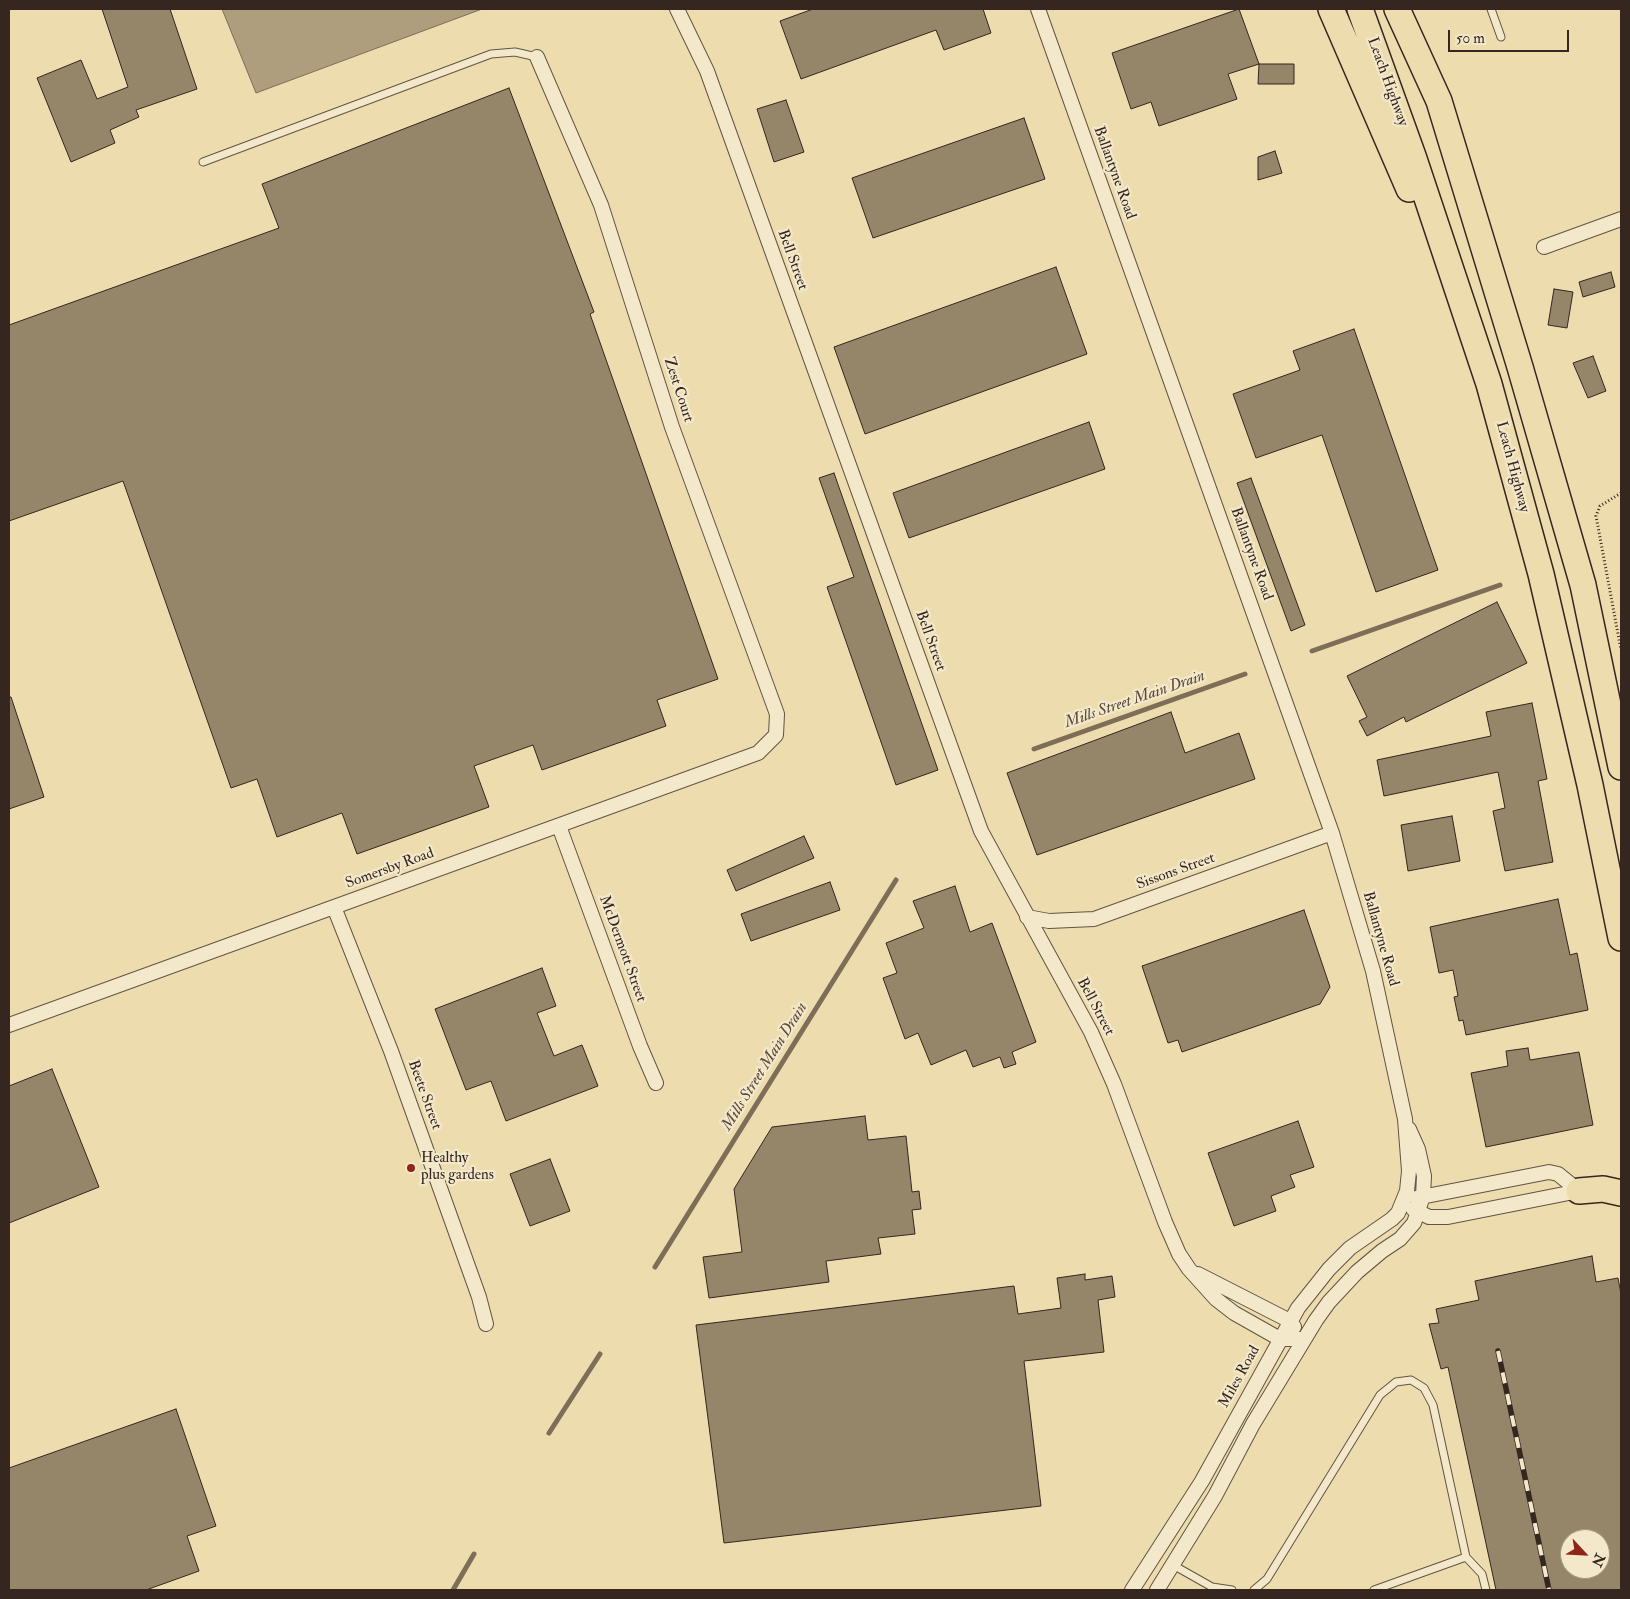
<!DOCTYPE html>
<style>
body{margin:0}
#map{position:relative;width:1630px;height:1599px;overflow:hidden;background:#eddcad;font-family:"IM FELL Double Pica",serif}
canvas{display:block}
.frame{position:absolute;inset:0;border:10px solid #352620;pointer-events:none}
.north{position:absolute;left:1560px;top:1529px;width:50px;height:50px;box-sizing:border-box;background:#f3e8ca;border:1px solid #a79a86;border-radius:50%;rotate:115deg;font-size:14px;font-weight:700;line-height:20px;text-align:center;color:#352620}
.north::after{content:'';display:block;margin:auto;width:18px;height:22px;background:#8f2418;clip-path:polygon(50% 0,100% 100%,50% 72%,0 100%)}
.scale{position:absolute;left:1448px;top:30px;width:121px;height:22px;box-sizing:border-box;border:2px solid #352620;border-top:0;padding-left:6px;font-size:15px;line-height:18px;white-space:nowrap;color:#352620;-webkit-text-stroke:4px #f3e8ca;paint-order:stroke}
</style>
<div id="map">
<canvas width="1630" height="1599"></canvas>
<div class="frame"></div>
<div class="north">N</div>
<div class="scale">50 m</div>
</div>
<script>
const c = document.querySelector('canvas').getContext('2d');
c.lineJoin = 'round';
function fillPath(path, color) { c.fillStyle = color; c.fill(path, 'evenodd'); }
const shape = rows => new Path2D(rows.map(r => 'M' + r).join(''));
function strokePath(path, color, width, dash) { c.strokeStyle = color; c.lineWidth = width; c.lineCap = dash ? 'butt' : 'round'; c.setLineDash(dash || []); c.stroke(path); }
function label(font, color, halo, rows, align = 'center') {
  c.font = font + ' "IM FELL Double Pica",serif'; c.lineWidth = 4.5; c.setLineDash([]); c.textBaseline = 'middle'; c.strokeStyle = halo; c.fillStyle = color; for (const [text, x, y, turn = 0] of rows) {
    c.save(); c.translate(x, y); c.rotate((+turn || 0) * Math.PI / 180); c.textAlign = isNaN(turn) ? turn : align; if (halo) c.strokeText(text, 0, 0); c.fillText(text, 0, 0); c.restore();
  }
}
const water = shape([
 [222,9,482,9,256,93,222,9]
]);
fillPath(water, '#ae9e7d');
strokePath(water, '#7e6e58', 1);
strokePath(shape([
 [1312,651,1500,585],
 [1034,749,1245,674],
 [655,1267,896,880],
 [549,1433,600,1354],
 [453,1590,474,1554]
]), '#7e6e58', 5);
const building = shape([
 [102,9,170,9,197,89,136,110,139,117,110,130,115,143,71,162,37,78,81,60,97,99,128,87,102,9],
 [813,9,983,9,991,33,944,50,936,30,801,79,780,21,813,9],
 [1239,9,1259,64,1228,74,1237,99,1159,126,1151,102,1131,109,1112,53,1239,9],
 [1259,64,1294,64,1294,84,1258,84,1259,64],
 [509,88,594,312,590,314,718,679,657,700,666,726,542,770,533,745,474,766,489,807,357,854,342,813,277,837,257,779,231,788,123,481,9,521,9,325,279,228,262,184,509,88],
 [786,100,804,152,774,162,757,109,786,100],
 [1024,118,1045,179,873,238,852,178,1024,118],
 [1275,151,1282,173,1258,180,1258,157,1275,151],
 [1056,267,1087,354,865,434,834,347,1056,267],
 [1611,272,1615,287,1583,297,1579,282,1611,272],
 [1554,289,1573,292,1567,328,1548,325,1554,289],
 [1354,329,1438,570,1376,592,1322,435,1256,458,1233,394,1300,370,1293,351,1354,329],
 [1593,356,1606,391,1588,398,1573,363,1593,356],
 [1089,422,1105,469,909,538,893,493,1089,422],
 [834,473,938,770,896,785,827,587,854,577,819,478,834,473],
 [1251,478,1305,625,1291,631,1237,483,1251,478],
 [1497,602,1527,663,1406,722,1404,717,1367,736,1359,721,1367,717,1347,676,1497,602],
 [9,697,11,697,44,797,9,809,9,697],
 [1532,703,1547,779,1538,781,1553,862,1505,871,1493,811,1505,808,1498,772,1384,796,1377,760,1491,736,1486,712,1532,703],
 [1171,712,1185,753,1239,733,1255,779,1037,855,1007,773,1171,712],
 [1452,816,1460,861,1408,871,1401,825,1452,816],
 [804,836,814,858,736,891,727,870,804,836],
 [830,882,840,910,751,941,741,914,830,882],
 [955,886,970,932,992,923,1036,1042,1012,1052,1016,1064,1004,1068,1000,1057,973,1067,966,1050,931,1065,918,1033,905,1039,883,978,897,973,886,943,924,928,913,901,955,886],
 [1558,899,1570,955,1577,953,1588,1010,1466,1035,1463,1020,1459,1021,1454,997,1458,996,1453,970,1439,973,1430,927,1558,899],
 [1304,910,1330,987,1320,1004,1182,1052,1178,1040,1168,1043,1142,966,1304,910],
 [542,968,556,1006,537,1013,554,1056,582,1045,598,1086,506,1121,491,1081,466,1090,435,1009,542,968],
 [1528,1048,1530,1060,1579,1052,1593,1125,1486,1147,1471,1073,1508,1066,1506,1051,1528,1048],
 [52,1069,99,1187,9,1223,9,1086,52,1069],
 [865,1116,868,1140,906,1136,912,1192,919,1191,921,1209,912,1210,915,1234,878,1238,881,1254,826,1261,829,1282,709,1298,703,1257,742,1252,734,1189,772,1127,865,1116],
 [1298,1121,1314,1167,1290,1175,1295,1187,1271,1196,1276,1211,1234,1226,1208,1153,1298,1121],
 [550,1159,570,1211,530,1226,510,1174,550,1159],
 [1592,1256,1596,1282,1618,1278,1621,1294,1621,1590,1496,1590,1448,1367,1441,1369,1429,1324,1439,1323,1436,1309,1479,1300,1475,1281,1592,1256],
 [1570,1539,1600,1539,1600,1569,1570,1569,1570,1539],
 [1085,1274,1085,1280,1112,1276,1115,1297,1098,1300,1104,1352,1024,1361,1041,1506,724,1543,696,1325,1014,1286,1018,1314,1061,1308,1057,1278,1085,1274],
 [176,1409,216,1526,187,1536,199,1571,146,1590,9,1590,9,1468,176,1409]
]);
fillPath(building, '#958569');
strokePath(building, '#352620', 1);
const lane = shape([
 [1491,9,1501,37],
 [203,162,491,54,515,52,537,57],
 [1466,1557,1482,1574,1486,1590],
 [1173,1565,1212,1587,1232,1590],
 [1254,1590,1267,1579,1380,1395,1396,1382,1411,1380,1424,1388,1433,1405,1466,1557,1374,1590]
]);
const street = shape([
 [677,9,707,71,981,831,1091,1032,1114,1084,1165,1222,1179,1254,1189,1269,1216,1299,1234,1313,1280,1339,1303,1339],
 [1038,9,1332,833,1373,971,1405,1119,1409,1171,1407,1191,1398,1213,1392,1219,1350,1248,1329,1269,1298,1308,1202,1481,1132,1590],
 [1544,247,1621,219],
 [559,826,640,1046,656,1083],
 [334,907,391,1051,479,1297,486,1324],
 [1027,917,1049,921,1094,919,1332,833],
 [9,1025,758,753,776,735,777,714,672,427,601,205,537,57],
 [1416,1198,1549,1172,1558,1174,1579,1191],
 [1413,1209,1429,1217,1448,1217,1579,1191],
 [1198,1274,1290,1321,1294,1327],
 [1157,1590,1215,1496,1253,1424,1316,1320,1329,1302,1357,1272,1382,1251,1400,1239,1414,1223,1423,1196,1424,1176,1418,1149,1409,1129]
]);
const highway = shape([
 [1331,9,1409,189],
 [1360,9,1413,156,1489,384,1541,574,1590,785,1621,938],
 [1397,9,1439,101,1520,367,1583,585,1621,767],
 [1579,1191,1603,1189,1621,1193]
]);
strokePath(lane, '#635443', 9);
strokePath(street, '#635443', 16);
strokePath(highway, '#352620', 28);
strokePath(shape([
 [1621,493,1600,506,1596,516,1621,650]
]), '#352620', 3, [1, 2.5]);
strokePath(lane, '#f3e8ca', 7);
strokePath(street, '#f3e8ca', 14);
strokePath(highway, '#eddcad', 25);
const rail = shape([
 [1498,1351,1549,1590]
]);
strokePath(rail, '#352620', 5.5);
strokePath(rail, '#f3e8ca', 4, [11]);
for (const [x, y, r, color] of [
 [411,1168,5,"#8f2418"]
]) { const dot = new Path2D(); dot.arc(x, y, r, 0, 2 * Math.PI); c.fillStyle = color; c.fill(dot); strokePath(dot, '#f3e8ca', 2); }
label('15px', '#352620', '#f3e8ca', [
 ["Leach Highway",1387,82,70],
 ["Ballantyne Road",1114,173,70],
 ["Bell Street",792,260,70],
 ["Zest Court",678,390,72],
 ["Leach Highway",1512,467,75],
 ["Ballantyne Road",1251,554,70],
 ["Bell Street",930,641,70],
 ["Somersby Road",390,869,-20],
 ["Sissons Street",1176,872,-20],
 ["Ballantyne Road",1380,939,74],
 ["McDermott Street",622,949,70],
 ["Bell Street",1095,1007,62],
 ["Beete Street",424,1095,70],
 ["Miles Road",1240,1377,-61]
]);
label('15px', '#352620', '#f3e8ca', [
 ["Healthy",421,1159],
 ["plus gardens",421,1176]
], 'left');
label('italic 16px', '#594a3c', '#f3e8ca', [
 ["Mills Street Main Drain",1135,700,-19],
 ["Mills Street Main Drain",765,1067,-58]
]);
</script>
